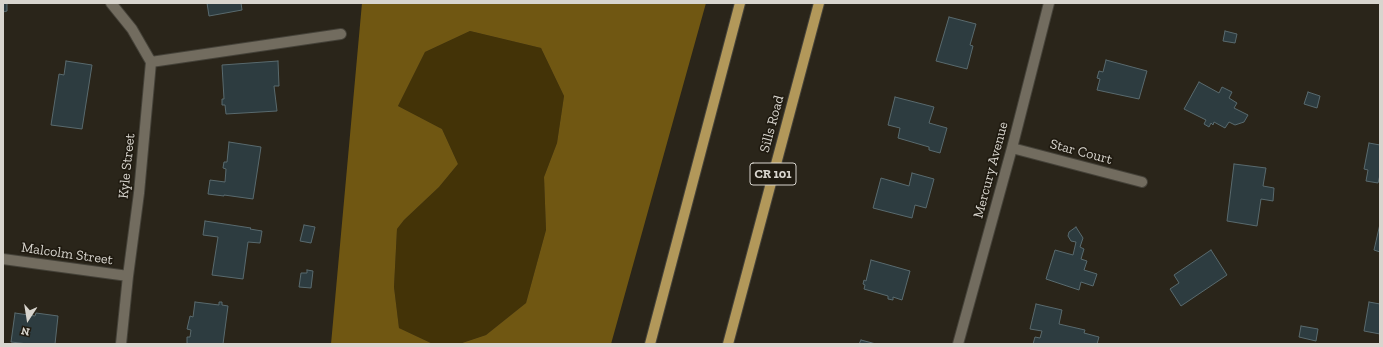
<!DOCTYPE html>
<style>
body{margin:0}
#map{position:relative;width:1383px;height:347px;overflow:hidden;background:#2a251a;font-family:"Zilla Slab",serif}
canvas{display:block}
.frame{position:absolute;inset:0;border:4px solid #d8d5ce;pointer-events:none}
.north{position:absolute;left:8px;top:299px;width:40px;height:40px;-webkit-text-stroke:3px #201b11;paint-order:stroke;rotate:192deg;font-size:11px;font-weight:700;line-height:16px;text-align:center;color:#d8d5ce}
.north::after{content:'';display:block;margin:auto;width:14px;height:18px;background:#d8d5ce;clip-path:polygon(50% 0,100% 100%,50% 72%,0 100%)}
</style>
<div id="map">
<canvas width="1383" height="347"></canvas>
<div class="frame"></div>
<div class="north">N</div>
</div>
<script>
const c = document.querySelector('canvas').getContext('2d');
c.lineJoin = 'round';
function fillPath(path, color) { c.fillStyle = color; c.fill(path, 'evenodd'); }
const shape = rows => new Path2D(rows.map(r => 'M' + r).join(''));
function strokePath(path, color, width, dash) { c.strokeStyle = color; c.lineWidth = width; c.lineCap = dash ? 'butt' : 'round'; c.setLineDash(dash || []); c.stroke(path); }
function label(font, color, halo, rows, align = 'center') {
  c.font = font + ' "Zilla Slab",serif'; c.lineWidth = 3.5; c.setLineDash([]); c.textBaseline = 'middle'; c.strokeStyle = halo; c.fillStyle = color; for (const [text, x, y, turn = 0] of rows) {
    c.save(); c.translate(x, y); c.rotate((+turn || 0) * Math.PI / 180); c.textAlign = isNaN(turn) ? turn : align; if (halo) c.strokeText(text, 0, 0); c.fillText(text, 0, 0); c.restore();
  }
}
fillPath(shape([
 [470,31,541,48,564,96,557,143,544,177,546,230,526,303,486,335,459,344,433,344,399,328,394,287,397,229,404,220,439,187,458,164,442,129,398,106,425,52]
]), '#433307');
fillPath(shape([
 [362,3,706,3,611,344,459,344,486,335,526,303,546,230,544,177,557,143,564,96,541,48,470,31,425,52,398,106,442,129,458,164,439,187,404,220,397,229,394,287,399,328,433,344,331,344]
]), '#705712');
const building = shape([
 [3,3,7,3,7,11,3,12,3,3],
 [207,3,241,3,242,10,209,16,207,3],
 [949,17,976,24,970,45,973,46,967,69,936,61,949,17],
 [1225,31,1237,34,1235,43,1223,41,1225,31],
 [1106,60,1147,71,1139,99,1097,90,1100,79,1097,78,1099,71,1103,72,1106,60],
 [66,61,92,65,82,129,51,125,59,74,64,75,66,61],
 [278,61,279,86,274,86,277,111,226,114,225,105,222,105,222,99,224,99,222,65,278,61],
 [1199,82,1219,93,1222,87,1232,92,1229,98,1237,103,1234,108,1248,115,1244,122,1235,125,1229,122,1225,128,1214,122,1213,125,1211,123,1209,127,1204,124,1206,120,1184,109,1199,82],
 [1308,92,1320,96,1317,108,1304,104,1308,92],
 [895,97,934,107,929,123,947,128,940,153,929,150,929,147,898,138,900,128,888,125,895,97],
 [229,142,261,147,253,199,224,195,224,196,208,194,210,180,225,182,226,169,223,168,224,162,227,162,229,142],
 [1369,143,1380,145,1380,175,1378,183,1366,181,1368,170,1364,169,1369,143],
 [1234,164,1266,168,1263,186,1274,188,1273,201,1261,199,1257,226,1227,221,1234,164],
 [912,173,934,179,926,208,915,205,912,218,873,208,881,178,909,186,912,173],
 [205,221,251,228,250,229,262,231,260,243,248,242,243,279,212,275,218,237,203,235,205,221],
 [1380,224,1380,252,1374,250,1380,224],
 [304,225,315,227,311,243,300,241,304,225],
 [1076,227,1083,238,1080,247,1084,249,1081,259,1087,261,1084,270,1097,274,1093,286,1081,282,1079,290,1046,279,1055,250,1073,255,1076,242,1071,241,1068,236,1069,232,1076,227],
 [1211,250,1227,275,1181,306,1170,289,1179,283,1174,275,1211,250],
 [871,260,910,271,902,300,893,297,893,300,888,299,888,296,864,289,865,285,863,284,864,280,866,281,871,260],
 [307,270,313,271,311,288,299,287,301,273,307,273,307,270],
 [195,302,219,305,219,302,222,302,222,305,228,306,223,344,190,344,187,343,187,337,190,337,191,330,187,329,190,316,193,317,195,302],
 [1369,302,1380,304,1380,334,1364,331,1369,302],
 [1036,304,1062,310,1059,324,1085,330,1084,333,1099,337,1097,344,1033,344,1035,337,1040,338,1042,331,1030,329,1036,304],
 [15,313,35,316,36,313,58,316,55,344,28,344,11,342,15,313],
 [1301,326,1318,329,1316,341,1299,337,1301,326],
 [861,340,876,344,859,344,861,340]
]);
fillPath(building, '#2d3c40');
strokePath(building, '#596a6e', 1);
const minor = shape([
 [111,3,132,29,151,62,139,193,128,276,121,344],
 [151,62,341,34],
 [1012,148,1142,182],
 [3,259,128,276],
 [958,344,1012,148,1049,3]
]);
const major = shape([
 [650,344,740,3],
 [728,344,819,3]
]);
strokePath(minor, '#454239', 12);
strokePath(major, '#454239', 12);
strokePath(minor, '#726c5f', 10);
strokePath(major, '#b2985a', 10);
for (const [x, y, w] of [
 [773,174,46]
]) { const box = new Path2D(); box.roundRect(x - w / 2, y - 11, w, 22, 3); c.fillStyle = '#201b11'; c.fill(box); strokePath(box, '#d8d5ce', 1); }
label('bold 13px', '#d8d5ce', null, [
 ["CR 101",773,174]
]);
label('14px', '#d8d5ce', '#201b11', [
 ["Sills Road",772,124,-75],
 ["Star Court",1081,152,15],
 ["Kyle Street",127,166,-84],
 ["Mercury Avenue",991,170,-75],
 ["Malcolm Street",67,254,8]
]);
</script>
